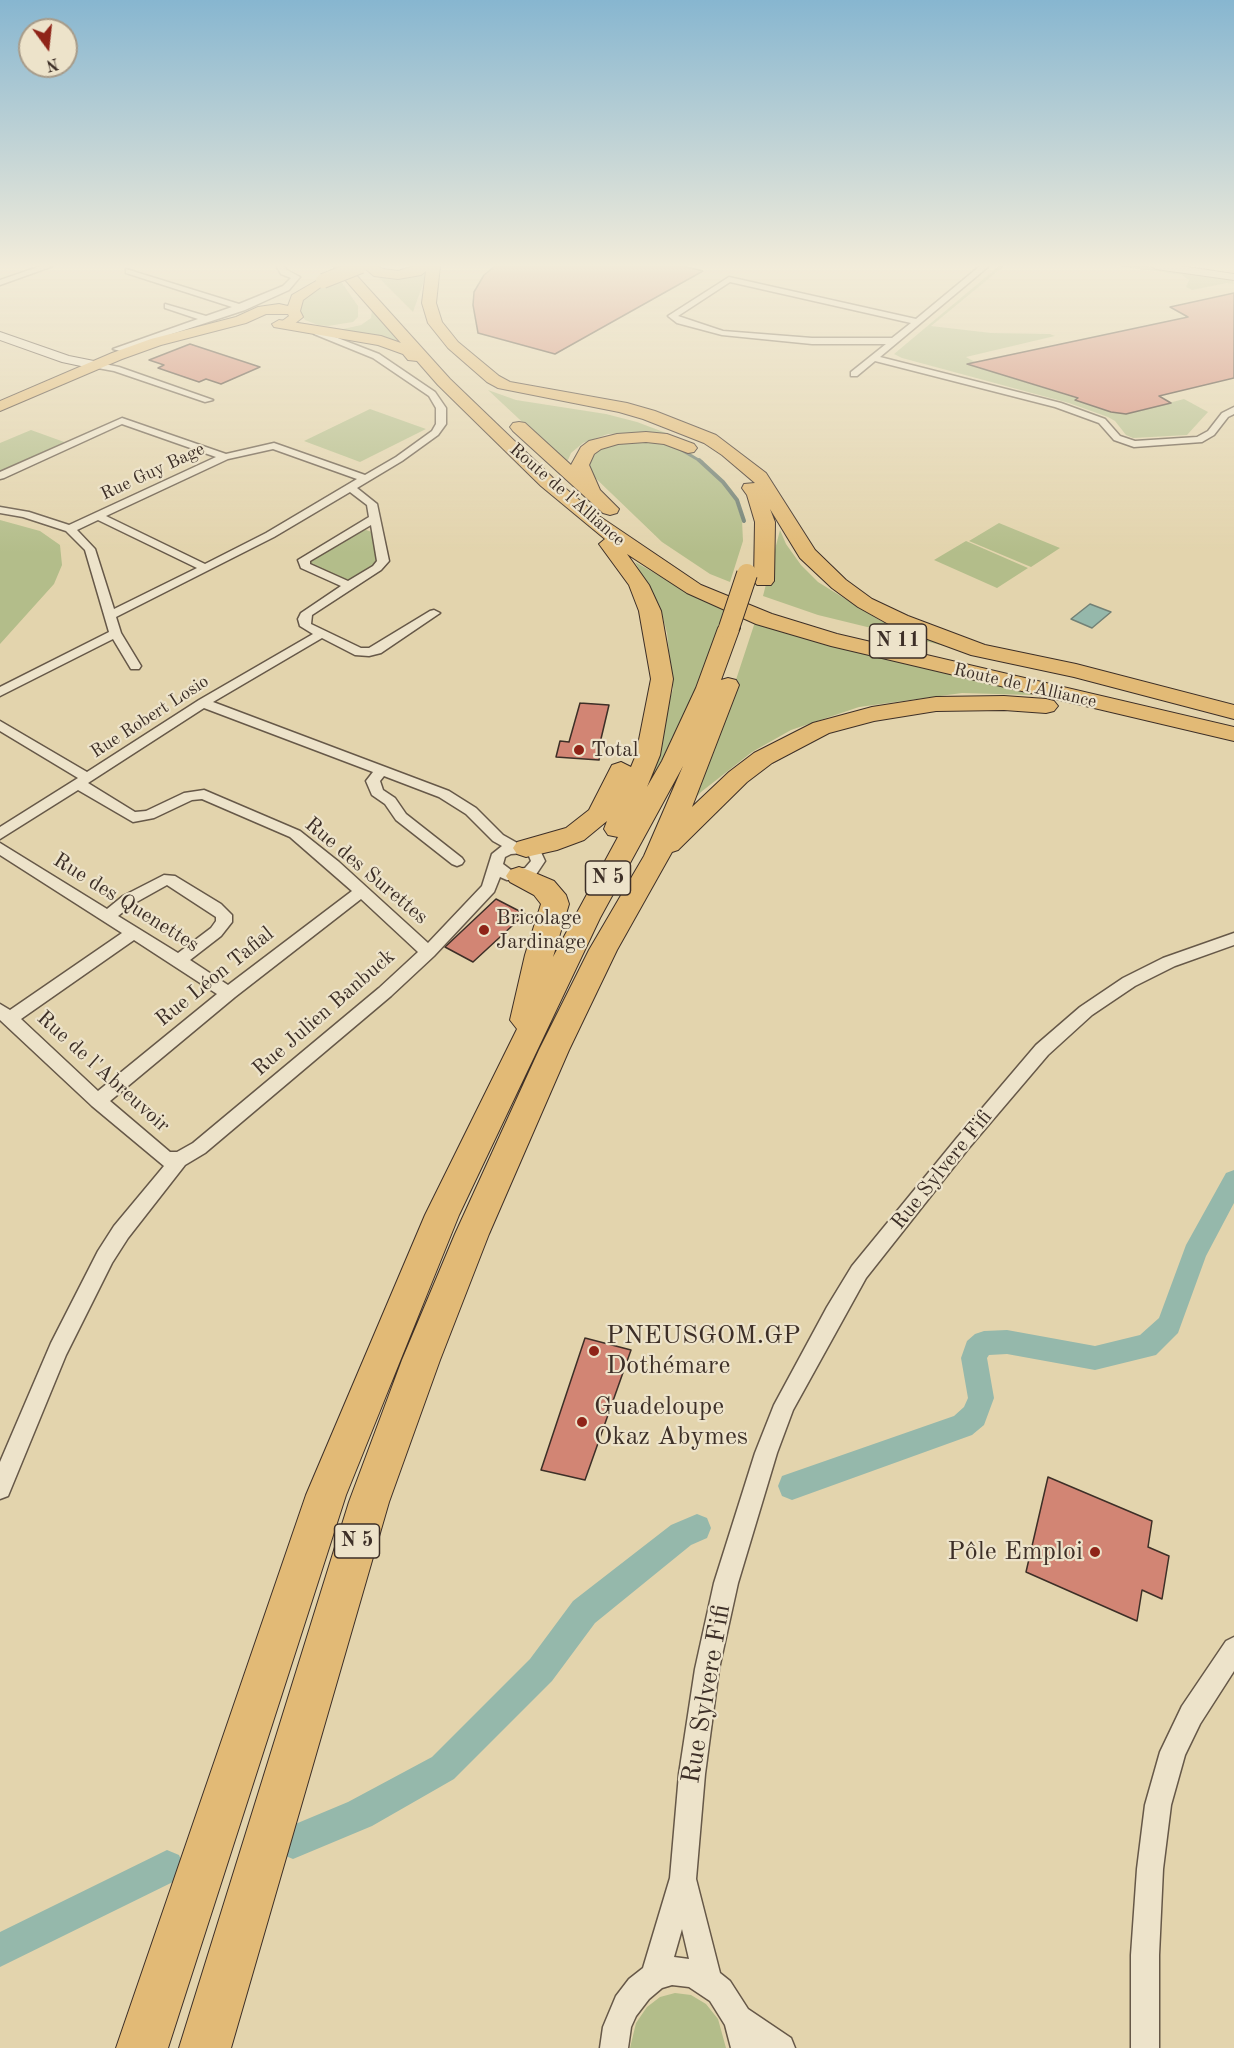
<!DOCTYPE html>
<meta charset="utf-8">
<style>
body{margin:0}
#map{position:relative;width:1234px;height:2048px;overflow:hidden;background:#e3d4ad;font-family:"Old Standard TT",serif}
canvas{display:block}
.north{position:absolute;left:18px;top:18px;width:60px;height:60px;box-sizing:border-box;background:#ede3ca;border:2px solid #a79b89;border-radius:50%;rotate:165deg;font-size:16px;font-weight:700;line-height:24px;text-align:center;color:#3d2f27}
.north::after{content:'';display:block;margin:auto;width:21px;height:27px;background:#8f2418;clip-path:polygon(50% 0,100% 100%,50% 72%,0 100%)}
</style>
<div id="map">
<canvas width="1234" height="2048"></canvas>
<div class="north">N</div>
</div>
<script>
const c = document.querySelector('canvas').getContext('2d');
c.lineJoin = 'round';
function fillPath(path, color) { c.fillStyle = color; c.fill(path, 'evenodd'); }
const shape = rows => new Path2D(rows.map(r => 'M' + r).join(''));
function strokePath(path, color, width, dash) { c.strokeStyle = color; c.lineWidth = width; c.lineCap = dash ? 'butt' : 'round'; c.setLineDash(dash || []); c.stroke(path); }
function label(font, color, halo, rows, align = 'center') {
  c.font = font + ' "Old Standard TT",serif'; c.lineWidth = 4.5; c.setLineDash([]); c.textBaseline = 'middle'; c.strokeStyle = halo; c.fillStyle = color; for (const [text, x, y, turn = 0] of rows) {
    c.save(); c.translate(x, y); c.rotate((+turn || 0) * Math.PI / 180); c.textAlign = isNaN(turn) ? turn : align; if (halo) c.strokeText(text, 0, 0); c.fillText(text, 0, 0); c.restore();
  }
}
fillPath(shape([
 [999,266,1004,266,931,326,991,333,1050,334,1055,336,966,357,993,372,1126,414,1184,399,1208,412,1187,435,1133,438,1126,435,1115,421,1108,417,1069,403,902,358,894,354],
 [1118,266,1145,266,1232,278,1234,284,1227,283,1192,290,1186,287,1189,280,1182,275],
 [428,270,413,312,375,274],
 [338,277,358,306,358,317,353,322,328,326,318,325,305,320,297,308,296,302,319,285],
 [372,310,401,344,334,331,361,325,371,318],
 [488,390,516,400,606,414,637,422,682,439,648,432,608,434,583,443,571,453,568,460,563,460],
 [370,409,426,429,360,462,304,441],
 [31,430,67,443,0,474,0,443],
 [625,440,671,444,692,454,732,490,742,520,743,541,730,582,710,574,662,542,586,469,589,453],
 [0,520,40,531,60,545,62,565,54,584,0,644],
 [999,523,1060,548,1031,567,969,541],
 [366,530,372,532,380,557,379,562,353,579,344,580,310,564,308,560,356,532],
 [780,530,786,544,801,565,818,582,881,621,945,643,945,646,818,615,763,596],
 [966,541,1028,568,997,588,934,560],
 [635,562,699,598,725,606,705,668,670,746,622,828,657,742,673,689,667,633,660,607],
 [755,622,877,657,939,672,1032,691,1031,695,962,693,859,707,791,730,752,752,701,792,687,807,729,701],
 [675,1993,691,1995,706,2004,718,2019,726,2048,630,2048,636,2023,647,2007,660,1997]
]), '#b3bd8a');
const water = shape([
 [1090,604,1111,612,1092,628,1071,619,1090,604]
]);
fillPath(water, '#95b8ab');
strokePath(water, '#728176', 1.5);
strokePath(shape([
 [678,448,702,462]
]), '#728176', 3);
strokePath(shape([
 [699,460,723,482,737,500,744,521]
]), '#728176', 4);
fillPath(shape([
 [1234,1170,1234,1203,1206,1256,1178,1333,1156,1355,1095,1370,1007,1354,989,1355,987,1358,994,1398,984,1425,972,1435,792,1500,782,1496,778,1486,782,1476,954,1416,964,1407,968,1398,961,1358,967,1341,975,1334,984,1331,1007,1330,1095,1346,1140,1335,1159,1318,1186,1245,1226,1173,1234,1170],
 [697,1514,707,1518,711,1528,707,1538,691,1545,595,1623,552,1681,454,1779,372,1826,293,1859,281,1854,276,1842,281,1830,348,1802,432,1757,530,1659,573,1601,671,1525,697,1514],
 [167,1850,179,1855,184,1867,179,1879,0,1967,0,1932,167,1850]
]), '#95b8ab');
const building = shape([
 [495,266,683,266,703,271,555,354,478,333,473,305,474,292,484,275,495,266],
 [1234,293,1234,378,1159,396,1171,403,1126,414,1111,412,1075,400,1078,398,967,364,1188,317,1170,307,1234,293],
 [190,344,260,367,221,384,206,379,199,382,158,368,164,365,149,360,190,344],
 [580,703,609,705,600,743,602,744,599,760,556,757,560,741,569,742,580,703],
 [496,899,525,914,473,962,445,947,496,899],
 [585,1338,631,1350,585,1480,541,1470,585,1338],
 [1048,1477,1152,1521,1148,1547,1169,1556,1162,1599,1142,1590,1137,1621,1026,1572,1048,1477]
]);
fillPath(building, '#d28574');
strokePath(building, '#3d2f27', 1.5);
const street = shape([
 [41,266,53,266,0,285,0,280,41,266],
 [276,266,284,266,287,270,300,277,289,290,245,310,120,351,113,349,198,319,165,308,165,304,206,316,232,307,126,273,126,269,239,304,283,286,291,278,281,274,276,266],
 [980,266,989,266,880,357,1061,403,1105,419,1120,436,1135,441,1197,437,1208,431,1222,413,1234,407,1234,414,1228,417,1214,435,1202,442,1134,447,1114,440,1099,423,1055,407,875,361,857,376,851,376,851,372,886,344,812,344,722,335,677,323,668,316,729,277,916,319,980,266],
 [730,282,911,323,892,338,812,338,723,331,678,316,730,282],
 [317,330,379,354,435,392,446,408,446,424,438,435,402,461,357,488,377,504,389,561,381,570,312,615,311,624,361,648,369,648,430,611,434,610,440,613,381,653,369,656,355,655,322,638,213,702,449,791,476,808,503,835,519,844,531,845,540,850,545,861,535,876,524,880,507,880,500,877,494,892,434,956,391,996,205,1153,185,1165,128,1238,112,1263,66,1355,8,1496,0,1499,0,1462,51,1343,98,1251,114,1226,164,1166,92,1106,0,1020,0,1004,10,1010,122,933,0,855,0,843,107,909,123,896,164,875,175,876,221,904,232,915,232,922,221,936,190,960,228,985,352,891,290,837,202,799,192,800,154,818,133,822,78,790,0,839,0,827,78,778,0,731,0,721,87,772,199,700,313,634,300,626,298,619,301,613,341,586,301,568,298,560,369,517,367,505,350,492,274,537,116,617,121,633,141,666,139,669,131,669,113,639,0,696,0,687,109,632,85,550,66,531,23,517,0,513,0,507,29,512,69,525,216,457,122,424,4,478,0,479,0,472,122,418,226,454,274,443,365,475,396,457,432,431,436,424,436,408,429,396,373,358,314,334,313,332,317,330],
 [273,449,357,479,266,533,205,564,106,516,228,459,273,449],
 [98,520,197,568,114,609,95,549,77,530,98,520],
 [371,525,377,561,373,566,348,581,310,564,310,561,371,525],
 [204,708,373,772,366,781,372,795,385,804,396,820,452,864,457,866,462,864,464,861,462,858,406,814,395,798,383,790,380,781,384,776,439,797,466,814,493,841,502,846,492,854,482,886,428,943,339,862,300,831,204,790,184,793,146,811,135,812,88,783,204,708],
 [524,853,529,856,531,861,525,868,511,870,503,864,505,857,511,854,524,853],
 [167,885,216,917,216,921,211,928,178,953,118,916,133,904,167,885],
 [361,899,418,952,379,988,193,1143,177,1152,170,1152,110,1101,235,997,361,899],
 [134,940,217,994,98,1091,21,1019,134,940],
 [95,362,119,367,213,400,205,402,114,371,92,367,92,363,95,362],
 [1234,933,1234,945,1175,966,1135,986,1092,1015,1048,1055,968,1149,866,1278,793,1410,777,1453,738,1583,719,1669,705,1774,696,1879,720,1973,730,1981,748,2009,791,2038,795,2048,731,2048,725,2025,710,2001,689,1987,672,1985,662,1988,649,1999,636,2016,631,2027,628,2048,600,2048,603,2027,616,1996,629,1979,643,1968,670,1878,679,1774,695,1669,714,1583,755,1453,774,1405,827,1307,852,1266,956,1139,1036,1045,1080,1007,1123,978,1163,958,1234,933],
 [682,1929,689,1959,674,1957,682,1929],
 [1234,1637,1234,1671,1200,1724,1185,1755,1171,1805,1163,1869,1159,1955,1159,2048,1131,2048,1131,1955,1137,1869,1145,1805,1160,1752,1182,1706,1226,1641,1234,1637]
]);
const secondary = shape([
 [1151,266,1181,266,1234,274,1234,280,1156,269,1151,266],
 [0,332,69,356,99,362,101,365,95,369,62,362,0,340,0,332]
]);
const primary = shape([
 [323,277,329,281,303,300,300,311,303,317,293,325,288,326,281,322,289,316,288,314,266,314,246,323,161,345,122,359,0,411,0,401,112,353,151,339,236,317,258,307,279,304,288,306,292,295,323,277]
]);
const highway = shape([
 [333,266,348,266,450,379,553,478,596,514,701,585,772,614,837,634,1234,727,1234,741,831,646,756,624,687,593,627,554,649,585,661,611,673,679,660,755,647,787,662,761,696,688,718,628,721,623,729,622,737,623,740,628,721,680,728,678,736,680,739,685,692,807,729,772,754,753,813,723,872,707,936,697,1004,696,1046,699,1054,701,1058,706,1054,711,1046,713,1004,710,936,711,874,721,829,733,772,763,747,782,678,850,672,852,617,950,569,1050,489,1234,440,1360,389,1502,231,2048,179,2048,349,1502,402,1360,455,1234,539,1050,589,950,644,856,683,766,600,918,459,1215,346,1495,168,2048,116,2048,306,1495,425,1215,517,1029,510,1020,525,955,541,904,534,895,510,882,506,876,510,870,519,867,528,870,554,881,566,895,569,904,553,957,618,837,608,835,604,829,607,821,584,840,557,850,526,857,517,854,513,848,517,842,566,828,589,810,612,765,621,762,631,767,636,755,651,679,639,611,629,585,599,544,605,539,541,486,438,385,417,361,408,360,403,354,378,345,274,327,272,324,279,320,381,336,401,343,333,266],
 [362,266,378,266,383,269,398,271,414,266,440,266,436,303,442,322,458,342,499,376,510,382,627,403,655,411,716,435,766,473,815,550,846,580,872,599,908,616,985,645,1076,664,1234,705,1234,719,1074,677,971,655,892,626,858,607,832,588,800,558,770,509,775,522,774,581,771,585,757,585,754,581,755,522,747,495,742,488,744,484,755,483,722,455,704,443,643,419,619,412,498,388,487,382,448,348,428,323,422,303,426,271,421,275,398,279,374,276,362,266],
 [519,422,525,423,571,465,581,447,589,441,617,434,646,432,667,434,694,444,697,448,694,452,688,453,664,444,646,442,618,444,601,449,594,454,589,465,600,490,619,509,617,513,610,515,603,513,513,431,510,427,513,423,519,422]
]);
strokePath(street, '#665848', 3);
strokePath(secondary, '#3d2f27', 2);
strokePath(primary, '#3d2f27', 2);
strokePath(highway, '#3d2f27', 2);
fillPath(street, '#ede3ca');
fillPath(secondary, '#ede3ca');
fillPath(primary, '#e2ba76');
fillPath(highway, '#e2ba76');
const primaryBridge = shape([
 [323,281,361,266]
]);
const highwayBridge = shape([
 [729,628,747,574]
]);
strokePath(primaryBridge, '#3d2f27', 16, []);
strokePath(highwayBridge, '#3d2f27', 22, []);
strokePath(primaryBridge, '#e2ba76', 14);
strokePath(highwayBridge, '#e2ba76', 20);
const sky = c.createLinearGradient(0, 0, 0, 553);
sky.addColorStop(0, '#87b6d0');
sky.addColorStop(0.48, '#f2ecda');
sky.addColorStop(1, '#f2ecda00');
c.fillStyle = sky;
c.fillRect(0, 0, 1234, 553);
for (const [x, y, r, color] of [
 [579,750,6,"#8f2418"],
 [484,930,6,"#8f2418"],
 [594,1351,6,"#8f2418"],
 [582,1422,6,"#8f2418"],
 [1095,1552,6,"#8f2418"]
]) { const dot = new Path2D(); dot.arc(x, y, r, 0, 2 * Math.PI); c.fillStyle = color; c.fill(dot); strokePath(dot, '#ede3ca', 2); }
label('18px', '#3d2f27', '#ede3ca', [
 ["Rue Guy Bage",153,472,-25],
 ["Route de l'Alliance",567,495,41],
 ["Route de l'Alliance",1025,686,13],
 ["Rue Robert Losio",150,717,-33]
]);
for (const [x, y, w] of [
 [898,641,57],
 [608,878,45],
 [357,1541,45]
]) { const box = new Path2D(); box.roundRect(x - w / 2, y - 17, w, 34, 4.5); c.fillStyle = '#ede3ca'; c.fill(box); strokePath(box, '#3d2f27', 1.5); }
label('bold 20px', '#3d2f27', null, [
 ["N 11",898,641],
 ["N 5",608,878],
 ["N 5",357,1541]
]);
label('21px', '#3d2f27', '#ede3ca', [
 ["Total",591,750],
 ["Bricolage",496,918],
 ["Jardinage",496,942]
], 'left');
label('21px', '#3d2f27', '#ede3ca', [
 ["Rue des Surettes",366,871,40],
 ["Rue des Quenettes",126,903,32],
 ["Rue Léon Tafial",215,977,-39],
 ["Rue Julien Banbuck",324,1013,-41],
 ["Rue de l'Abreuvoir",103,1072,42],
 ["Rue Sylvere Fifi",942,1170,-51]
]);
label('26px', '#3d2f27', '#ede3ca', [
 ["PNEUSGOM.GP",606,1336],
 ["Dothémare",606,1366],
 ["Guadeloupe",594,1407],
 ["Okaz Abymes",594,1437],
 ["Pôle Emploi",1083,1552,"right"]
], 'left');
label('26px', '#3d2f27', '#ede3ca', [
 ["Rue Sylvere Fifi",707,1694,-80]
]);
</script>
